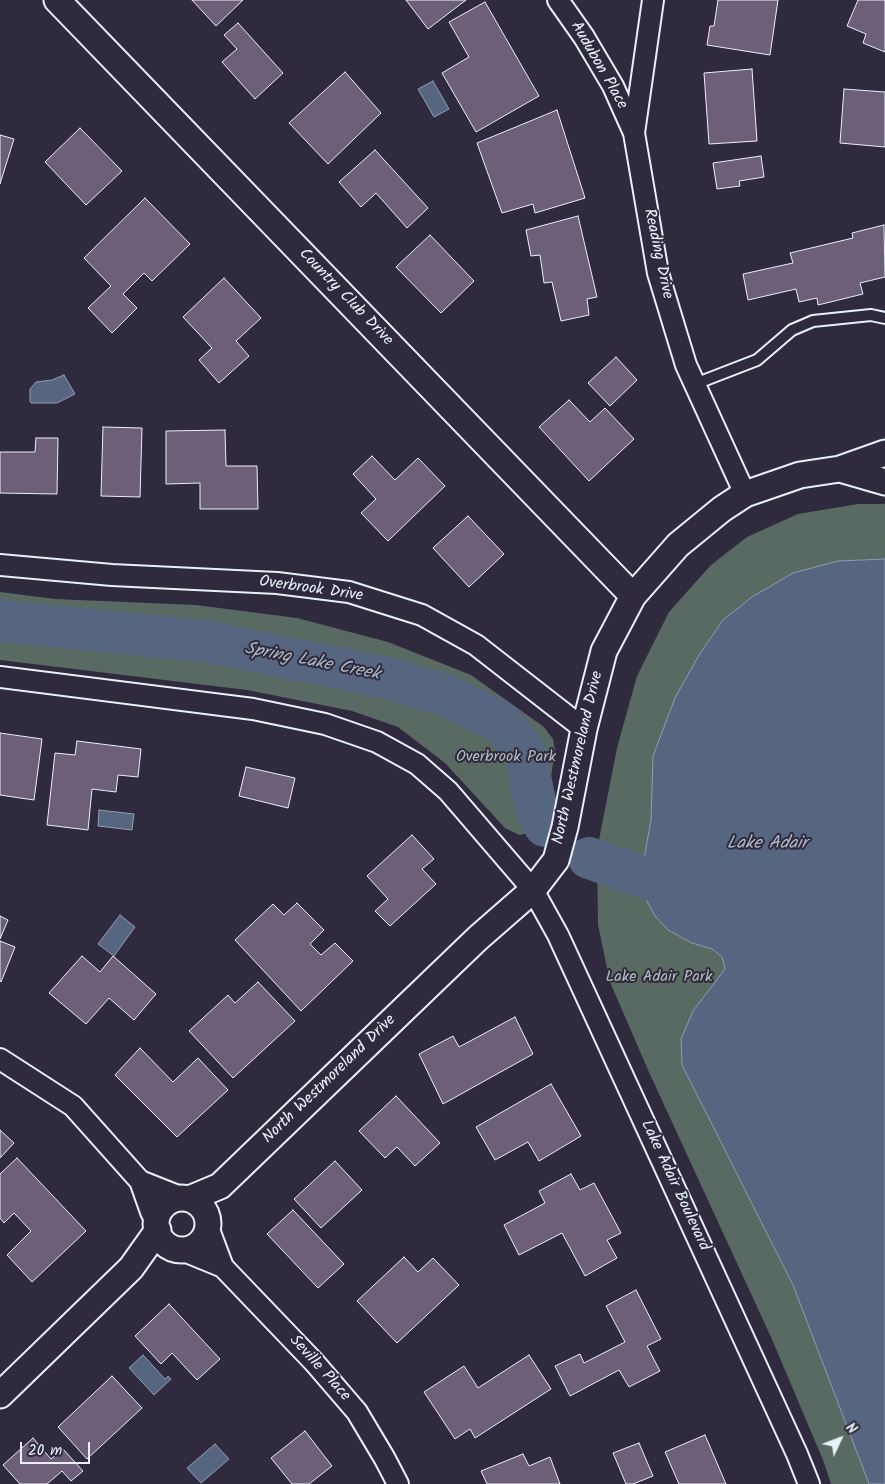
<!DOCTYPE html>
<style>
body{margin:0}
#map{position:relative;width:885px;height:1484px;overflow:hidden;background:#2f2a3d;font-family:Kalam,sans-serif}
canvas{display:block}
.north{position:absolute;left:815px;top:1414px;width:50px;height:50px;-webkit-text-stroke:4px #2f2a3d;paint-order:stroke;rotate:47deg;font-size:14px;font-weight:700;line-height:20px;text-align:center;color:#e8f1f8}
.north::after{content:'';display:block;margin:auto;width:18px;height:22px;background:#e8f1f8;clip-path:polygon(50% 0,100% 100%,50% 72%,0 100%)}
.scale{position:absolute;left:20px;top:1442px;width:70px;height:22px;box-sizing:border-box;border:2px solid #e8f1f8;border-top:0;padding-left:6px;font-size:15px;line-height:18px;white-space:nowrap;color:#e8f1f8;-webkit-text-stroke:4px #2f2a3d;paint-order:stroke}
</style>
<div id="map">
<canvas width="885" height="1484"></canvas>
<div class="north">N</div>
<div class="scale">20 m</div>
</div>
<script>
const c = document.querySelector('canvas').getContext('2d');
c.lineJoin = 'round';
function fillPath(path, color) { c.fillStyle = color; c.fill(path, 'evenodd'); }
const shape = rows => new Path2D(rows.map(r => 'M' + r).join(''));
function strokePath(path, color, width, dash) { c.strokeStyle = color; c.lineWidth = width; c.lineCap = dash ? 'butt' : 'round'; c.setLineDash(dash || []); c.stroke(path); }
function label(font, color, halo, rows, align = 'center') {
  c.font = font + ' Kalam,sans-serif'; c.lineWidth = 4; c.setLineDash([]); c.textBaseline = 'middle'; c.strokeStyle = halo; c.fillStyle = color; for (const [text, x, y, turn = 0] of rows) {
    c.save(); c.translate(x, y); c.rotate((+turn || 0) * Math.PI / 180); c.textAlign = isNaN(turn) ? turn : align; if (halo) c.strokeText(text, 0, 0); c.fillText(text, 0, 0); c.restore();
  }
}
fillPath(shape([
 [858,504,885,504,885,559,838,561,752,597,723,620,699,655,651,820,641,876,655,916,668,930,692,943,712,949,722,957,725,969,693,1011,793,1285,869,1484,831,1484,823,1460,771,1337,648,1070,610,982,598,925,597,850,617,748,637,676,669,612,711,565,747,537,798,514],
 [0,592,55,599,196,605,297,618,388,642,471,675,544,727,553,739,555,750,545,818,534,832,519,835,505,828,445,763,398,727,352,711,247,690,0,660]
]), '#596a62');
const water = shape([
 [433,81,449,109,434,117,418,89,433,81],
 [64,375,75,394,57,403,31,403,30,401,30,389,36,382,52,380,64,375],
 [885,559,885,1484,869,1484,793,1285,682,1065,681,1039,693,1011,725,969,722,957,712,949,692,943,668,930,655,916,647,901,641,876,651,820,653,756,675,698,699,655,723,620,752,597,793,573,838,561,885,559],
 [99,810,134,814,132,830,98,826,99,810],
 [120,915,135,927,114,956,98,944,120,915],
 [143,1355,165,1379,168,1376,171,1379,154,1395,129,1368,143,1355],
 [215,1444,229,1459,201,1483,187,1468,215,1444]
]);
fillPath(water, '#566680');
strokePath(water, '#909eb0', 1);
strokePath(shape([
 [0,621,204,641,384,677,448,696,502,723,525,752,537,811,545,826],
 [589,858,695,895]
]), '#566680', 42);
const building = shape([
 [192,0,243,0,216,26,192,0],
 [406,0,466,0,428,29,406,0],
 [718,0,778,0,770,55,707,45,710,26,714,26,718,0],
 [858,0,885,0,885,52,863,43,866,34,847,26,858,0],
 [485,2,539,96,476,132,442,73,469,57,449,22,485,2],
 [238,23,283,73,255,99,222,62,237,49,224,35,238,23],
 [752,69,757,141,709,144,704,73,752,69],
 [345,72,381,113,328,164,289,123,345,72],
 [844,89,885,92,885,147,840,143,844,89],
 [557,110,585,198,535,213,533,204,502,213,477,143,557,110],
 [80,128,122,171,86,205,45,162,80,128],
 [0,135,14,139,0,184,0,135],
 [375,150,428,208,407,228,376,193,361,207,339,182,375,150],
 [761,156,764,177,739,181,740,186,717,189,713,163,761,156],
 [145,198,190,244,152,281,144,273,123,294,137,308,112,333,88,308,111,286,84,258,145,198],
 [578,216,597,297,587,299,589,315,561,321,552,282,544,283,540,255,531,256,526,230,578,216],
 [884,225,885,277,860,283,863,294,818,305,817,298,799,302,796,289,748,300,743,274,793,263,790,253,853,238,852,233,884,225],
 [430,235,474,281,441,313,396,267,430,235],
 [224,278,261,318,236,341,249,356,219,383,199,360,212,348,183,317,224,278],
 [616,357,637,380,610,406,588,383,616,357],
 [569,400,590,422,605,408,634,439,589,481,539,427,569,400],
 [103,427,142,428,140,497,101,496,103,427],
 [225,430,226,466,257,466,258,509,200,509,200,483,166,484,166,431,225,430],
 [36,438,58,438,57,494,0,493,0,452,35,452,36,438],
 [372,456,395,480,418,458,445,486,388,541,361,513,376,499,353,474,372,456],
 [468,516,504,554,469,587,433,548,468,516],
 [0,733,42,739,34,800,0,795,0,733],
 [77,741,141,749,138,777,118,775,116,792,92,789,88,830,47,825,55,753,75,755,77,741],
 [246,767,295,778,288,808,239,796,246,767],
 [412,835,434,859,422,869,436,884,390,926,375,911,388,899,367,876,412,835],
 [297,903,324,930,310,944,321,955,335,943,353,961,301,1011,235,940,273,904,284,915,297,903],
 [0,916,8,920,0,939,0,916],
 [0,941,15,947,1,982,0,981,0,941],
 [82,956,100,972,113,956,156,994,134,1020,109,998,86,1024,49,993,82,956],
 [258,982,295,1021,233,1078,189,1031,228,995,235,1003,258,982],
 [515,1017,533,1054,443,1104,419,1054,453,1036,459,1047,515,1017],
 [140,1048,173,1082,198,1058,228,1090,177,1137,115,1075,140,1048],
 [551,1084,581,1136,539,1161,528,1142,495,1160,476,1127,551,1084],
 [396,1096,440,1143,415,1166,397,1147,385,1158,359,1131,396,1096],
 [0,1130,14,1143,0,1158,0,1130],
 [17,1158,86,1231,32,1282,7,1255,31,1231,14,1213,4,1223,0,1218,0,1174,17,1158],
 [335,1161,362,1190,321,1228,294,1199,335,1161],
 [571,1174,580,1190,594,1183,621,1233,607,1240,617,1258,585,1276,562,1233,519,1255,504,1225,545,1203,539,1191,571,1174],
 [293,1210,344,1264,318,1288,267,1234,293,1210],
 [404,1257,418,1272,433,1258,459,1285,397,1343,357,1301,404,1257],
 [636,1290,661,1339,647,1346,660,1371,629,1387,619,1370,570,1396,555,1366,580,1354,584,1363,625,1342,606,1306,636,1290],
 [169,1304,220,1359,197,1380,172,1353,161,1364,135,1336,169,1304],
 [529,1355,551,1389,475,1438,470,1429,455,1439,424,1392,464,1366,478,1388,529,1355],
 [112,1376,142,1408,87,1459,58,1427,112,1376],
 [305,1431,332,1466,309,1484,292,1484,271,1458,305,1431],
 [705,1435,726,1484,679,1484,665,1452,705,1435],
 [33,1438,51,1459,63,1449,83,1471,71,1481,62,1471,47,1484,20,1484,3,1465,33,1438],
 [639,1443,653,1476,633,1484,626,1484,613,1453,639,1443],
 [523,1454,529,1466,550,1457,560,1484,487,1484,481,1471,523,1454]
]);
fillPath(building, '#6d5e7a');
strokePath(building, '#e8f1f8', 1);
const service = shape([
 [695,384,757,360,792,330,813,321,871,315,885,318]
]);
const minor = shape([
 [558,0,584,37,613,86,634,133],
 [653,0,634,133,658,273,686,365,745,494],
 [0,565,112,575,277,583,349,592,422,615,476,645,584,729],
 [0,677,253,709,325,724,377,742,417,764,448,791,533,890,558,935,797,1454,809,1484],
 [0,1059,73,1106,140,1181,151,1212,157,1223],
 [140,1181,183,1198],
 [208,1227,223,1267],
 [179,1249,223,1267,314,1362,357,1412,385,1459,398,1484]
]);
const tertiary = shape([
 [57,0,633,596],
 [840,469,885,482],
 '156 1224a26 26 0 1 1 52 0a26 26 0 1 1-52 0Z',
 [189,1199,220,1186,478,938,533,890,556,860,565,827,584,729,604,651,633,596,678,545,722,509,745,494,800,475,840,469,885,453],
 [0,1395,131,1268,158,1230]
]);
strokePath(service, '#e8f1f8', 14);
strokePath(minor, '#e8f1f8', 24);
strokePath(tertiary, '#e8f1f8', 29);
strokePath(service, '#2f2a3d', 10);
strokePath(minor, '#2f2a3d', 20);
strokePath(tertiary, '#2f2a3d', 25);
label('16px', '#e8f1f8', '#2f2a3d', [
 ["Audubon Place",598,66,60],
 ["Reading Drive",657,254,78],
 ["Country Club Drive",345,298,46],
 ["Overbrook Drive",311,590,8],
 ["North Westmoreland Drive",579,758,-77],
 ["North Westmoreland Drive",330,1080,-44],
 ["Lake Adair Boulevard",674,1186,65],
 ["Seville Place",319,1369,48]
]);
label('16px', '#afbbbc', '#2f2a3d', [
 ["Overbrook Park",506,758],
 ["Lake Adair Park",659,978]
]);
label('italic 18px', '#aeb9c8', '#2f2a3d', [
 ["Spring Lake Creek",312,663,11],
 ["Lake Adair",767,845]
]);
</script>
